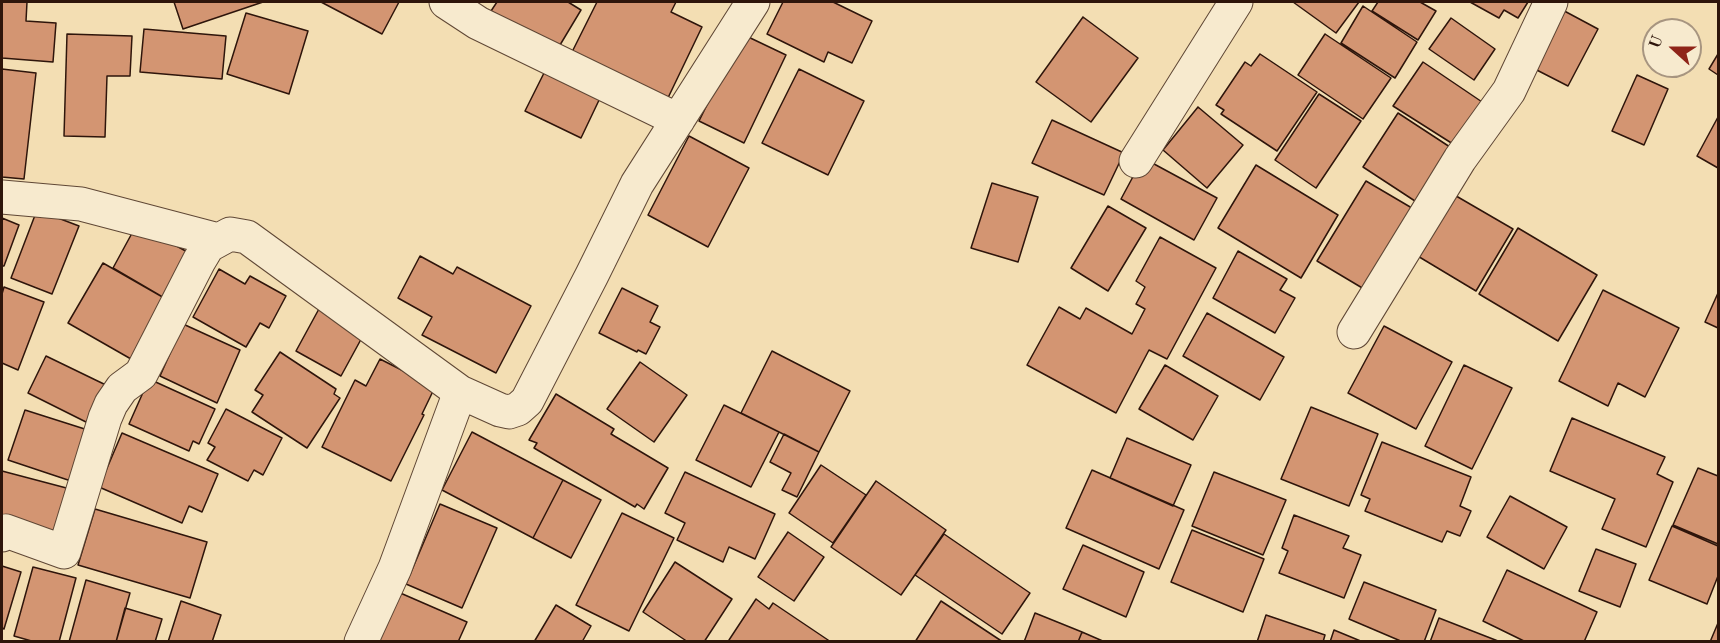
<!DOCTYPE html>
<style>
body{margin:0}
#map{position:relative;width:1720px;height:643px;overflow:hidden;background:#f3deb3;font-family:"Old Standard TT",serif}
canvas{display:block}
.frame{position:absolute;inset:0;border:3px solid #2e150b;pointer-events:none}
.north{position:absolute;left:1642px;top:18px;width:60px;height:60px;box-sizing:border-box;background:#f7eace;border:2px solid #a79580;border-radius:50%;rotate:291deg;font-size:16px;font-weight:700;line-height:24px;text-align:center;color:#2e150b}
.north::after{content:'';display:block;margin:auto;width:21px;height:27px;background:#8f2418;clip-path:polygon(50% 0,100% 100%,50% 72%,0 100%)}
</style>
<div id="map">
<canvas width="1720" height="643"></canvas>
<div class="frame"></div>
<div class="north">U</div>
</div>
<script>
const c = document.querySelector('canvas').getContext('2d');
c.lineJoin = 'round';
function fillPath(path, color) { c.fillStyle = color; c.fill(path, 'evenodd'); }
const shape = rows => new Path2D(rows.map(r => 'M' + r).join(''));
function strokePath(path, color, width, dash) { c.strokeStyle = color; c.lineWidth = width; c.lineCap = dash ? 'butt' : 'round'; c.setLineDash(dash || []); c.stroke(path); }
const building = shape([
 [2,2,27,2,26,21,56,23,53,62,2,58,2,2],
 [174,2,263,2,183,29,174,2],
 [321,2,399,2,382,34,321,2],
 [497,2,568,2,581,10,557,50,491,11,497,2],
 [597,2,676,2,671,12,702,27,666,102,571,54,597,2],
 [783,2,833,2,872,21,852,63,828,52,824,62,767,34,783,2],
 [1293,2,1359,2,1336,33,1293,2],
 [1378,2,1420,2,1436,11,1418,40,1372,11,1378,2],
 [1470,2,1528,2,1518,18,1504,10,1499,18,1470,2],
 [1363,6,1417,42,1395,78,1341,43,1363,6],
 [1555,6,1598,29,1568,86,1525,64,1555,6],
 [246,13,308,31,289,94,227,74,246,13],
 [1083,17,1138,58,1091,122,1036,82,1083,17],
 [1451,18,1495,49,1474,80,1429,49,1451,18],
 [144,29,226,36,222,79,140,72,144,29],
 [67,34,132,36,130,76,107,76,105,137,64,136,67,34],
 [742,34,786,55,744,143,699,121,742,34],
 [1325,34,1391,78,1363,119,1298,75,1325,34],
 [1260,54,1317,92,1277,151,1221,114,1224,110,1216,105,1245,62,1251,66,1260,54],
 [1718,54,1718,75,1709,69,1718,54],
 [1423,62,1491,108,1464,151,1393,106,1423,62],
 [2,69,36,73,24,179,2,177,2,69],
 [546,69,601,96,581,138,525,111,546,69],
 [799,69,864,101,828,175,762,143,799,69],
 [1637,75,1668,89,1644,145,1612,131,1637,75],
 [1319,94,1361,121,1316,188,1275,160,1319,94],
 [1198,107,1243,145,1207,188,1163,150,1198,107],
 [1398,113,1453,149,1418,203,1363,167,1398,113],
 [1718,117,1718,168,1697,156,1718,117],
 [1052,120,1124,153,1104,195,1032,163,1052,120],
 [689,136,749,168,708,247,648,215,689,136],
 [1143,158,1217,198,1194,240,1121,199,1143,158],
 [1256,165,1338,215,1301,278,1218,228,1256,165],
 [1366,181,1417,211,1369,292,1317,261,1366,181],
 [992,183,1038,197,1018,262,971,248,992,183],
 [1451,193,1513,229,1476,291,1416,255,1451,193],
 [1108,206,1146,228,1108,291,1071,268,1108,206],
 [37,210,79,226,52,294,11,278,37,210],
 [2,218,19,225,4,266,2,266,2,218],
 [137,224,191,254,166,299,113,268,137,224],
 [1518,228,1597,275,1558,341,1479,294,1518,228],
 [1160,237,1216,268,1167,359,1149,350,1116,413,1027,365,1059,307,1080,319,1086,308,1132,334,1145,309,1136,304,1145,287,1136,281,1160,237],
 [1238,251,1287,279,1280,290,1295,298,1275,333,1213,298,1238,251],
 [420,256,453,274,457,267,531,306,496,373,422,335,432,317,398,298,420,256],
 [103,263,166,299,138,363,68,323,103,263],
 [219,269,245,284,250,276,286,296,269,328,260,323,246,347,193,317,219,269],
 [4,287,44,302,18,370,2,363,2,294,4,287],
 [622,288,658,306,650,322,660,327,646,354,638,350,637,352,599,333,622,288],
 [1603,290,1679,328,1645,397,1618,383,1608,406,1559,381,1603,290],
 [1718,293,1718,328,1705,322,1718,293],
 [320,307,365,332,341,376,296,351,320,307],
 [1207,313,1284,357,1260,400,1183,356,1207,313],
 [183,324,240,350,217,403,160,376,183,324],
 [1384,326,1452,362,1416,429,1348,393,1384,326],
 [772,351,850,391,819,452,741,413,772,351],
 [280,352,336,389,334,394,340,398,307,448,252,412,263,395,255,390,280,352],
 [46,356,110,387,92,425,28,393,46,356],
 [380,359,435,387,422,414,424,415,391,481,322,447,355,380,366,386,380,359],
 [640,362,687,395,654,442,607,409,640,362],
 [1165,365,1218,396,1193,440,1139,409,1165,365],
 [1464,365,1512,388,1472,469,1425,446,1464,365],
 [149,379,215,409,199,444,193,441,189,451,129,424,149,379],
 [556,394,614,429,611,434,668,468,644,509,637,504,635,507,534,448,537,443,529,440,556,394],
 [724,405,779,432,751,487,696,460,724,405],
 [1311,407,1378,434,1349,506,1281,479,1311,407],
 [226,409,282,438,263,475,254,470,248,481,207,460,215,447,208,443,226,409],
 [25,410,91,431,74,482,8,460,25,410],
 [1572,418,1665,457,1657,474,1673,482,1646,547,1602,529,1615,499,1550,471,1572,418],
 [472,432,563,480,533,538,442,490,472,432],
 [122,433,218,474,202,512,189,506,182,523,99,487,122,433],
 [784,434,819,452,797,497,782,490,791,473,770,462,784,434],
 [1127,438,1191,465,1173,506,1110,478,1127,438],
 [1382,442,1471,477,1460,506,1471,511,1460,536,1447,531,1442,542,1365,511,1370,499,1361,495,1382,442],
 [821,465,866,495,833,543,789,513,821,465],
 [1698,468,1718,476,1718,544,1673,525,1698,468],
 [1092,470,1184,510,1159,569,1066,528,1092,470],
 [2,471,74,490,60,542,2,526,2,471],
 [685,472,775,514,755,559,729,547,723,562,677,540,685,523,665,513,685,472],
 [1214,472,1286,500,1263,555,1192,526,1214,472],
 [563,480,601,500,571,558,533,538,563,480],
 [876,481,946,530,901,595,831,547,876,481],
 [1510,496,1567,527,1544,569,1487,537,1510,496],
 [440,504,497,528,462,608,406,584,440,504],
 [95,509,207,542,190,598,78,565,95,509],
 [622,513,674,538,629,631,576,605,622,513],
 [1294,515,1349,536,1343,548,1361,555,1344,598,1279,573,1288,551,1282,548,1294,515],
 [1672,526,1718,546,1718,576,1707,604,1649,580,1672,526],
 [1192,530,1264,559,1243,612,1171,582,1192,530],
 [788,532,824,557,794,601,758,577,788,532],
 [944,534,1030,593,1002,634,915,575,944,534],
 [1083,545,1144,572,1126,617,1063,589,1083,545],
 [1596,549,1636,564,1620,607,1579,591,1596,549],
 [675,562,732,599,704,642,688,642,643,612,675,562],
 [2,566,21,572,4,629,2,628,2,566],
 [33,567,76,578,59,642,35,642,14,636,33,567],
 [1507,570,1597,612,1584,642,1526,642,1483,621,1507,570],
 [86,580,130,593,116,642,69,642,86,580],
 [1364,582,1436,610,1424,642,1403,642,1349,619,1364,582],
 [398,592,467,622,458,642,376,642,398,592],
 [756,599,769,609,773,603,831,642,731,642,729,640,756,599],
 [181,601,221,615,212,642,168,642,181,601],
 [941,601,1003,642,915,642,941,601],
 [556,605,591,626,582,642,534,642,556,605],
 [125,608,162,619,155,642,116,642,125,608],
 [1035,613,1082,632,1078,642,1024,642,1035,613],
 [1266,615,1325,635,1323,642,1257,642,1266,615],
 [1439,618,1498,641,1430,642,1439,618],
 [1718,623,1718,642,1710,642,1718,623],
 [1334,630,1363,642,1330,642,1334,630],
 [1082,632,1105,642,1078,642,1082,632]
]);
fillPath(building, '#d39572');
strokePath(building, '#2e150b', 1.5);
const minor = shape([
 [446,2,478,23,678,120],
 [1136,161,1236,2],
 [2,197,81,204,218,240],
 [1354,332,1460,159,1509,91,1551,2],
 [2,535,6,531,64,552,105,418,111,404,122,388,141,374,199,261,208,246,230,234,247,237,460,392],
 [361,642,395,568,460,392,500,410,509,412,518,409,527,401,592,275,637,184,753,2]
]);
strokePath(minor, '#5f4735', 35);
strokePath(minor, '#f7eace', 33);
</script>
